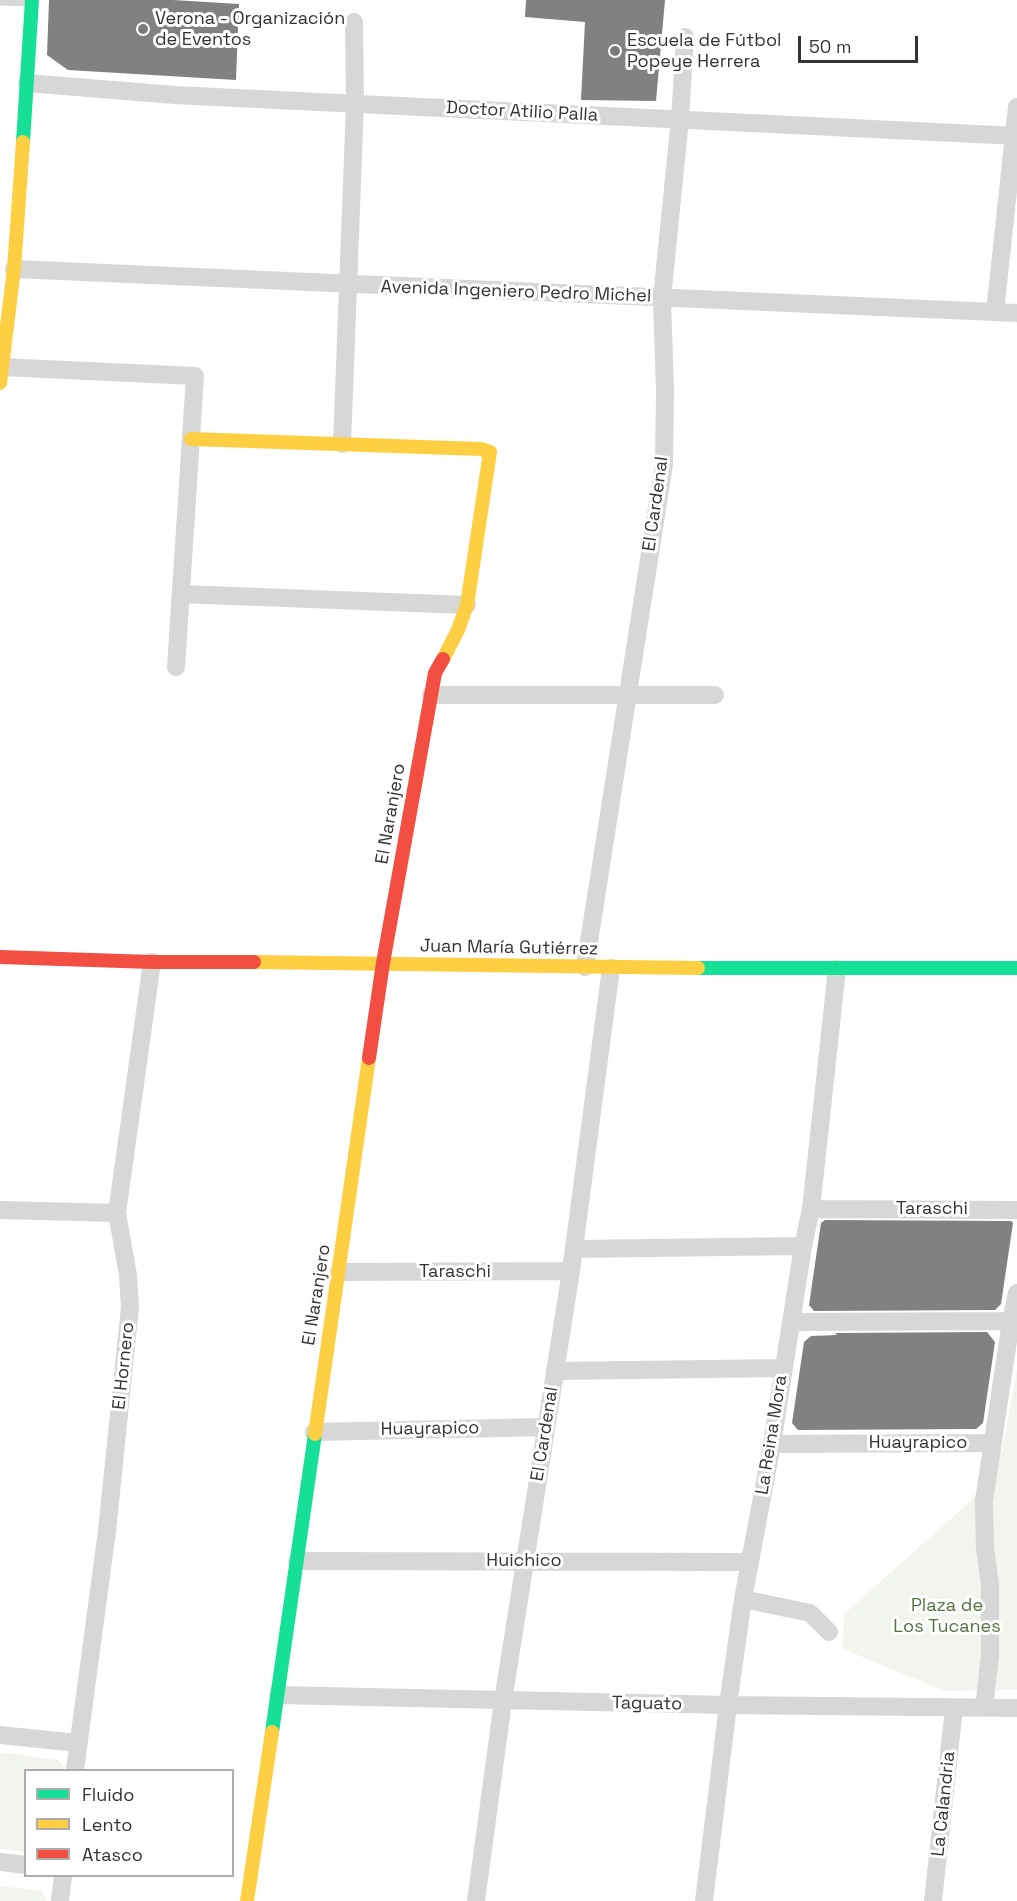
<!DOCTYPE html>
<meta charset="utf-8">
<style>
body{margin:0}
#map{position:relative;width:1017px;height:1901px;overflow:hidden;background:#fff;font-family:"Space Grotesk",sans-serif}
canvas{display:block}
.legend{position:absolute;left:24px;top:1769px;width:210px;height:108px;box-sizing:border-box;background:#fff;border:2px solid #adadad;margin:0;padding:8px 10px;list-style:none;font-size:18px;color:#333}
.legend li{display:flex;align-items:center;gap:12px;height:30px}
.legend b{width:30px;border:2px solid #adadad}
.scale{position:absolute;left:798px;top:36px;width:120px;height:27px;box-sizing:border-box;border:3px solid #333;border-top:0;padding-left:8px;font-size:18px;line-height:21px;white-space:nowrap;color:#333;-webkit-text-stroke:4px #fff;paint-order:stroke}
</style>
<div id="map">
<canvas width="1017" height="1901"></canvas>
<ul class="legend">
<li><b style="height:8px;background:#16e098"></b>Fluido</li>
<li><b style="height:8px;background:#ffcf43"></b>Lento</li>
<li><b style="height:8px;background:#f24e42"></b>Atasco</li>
</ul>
<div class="scale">50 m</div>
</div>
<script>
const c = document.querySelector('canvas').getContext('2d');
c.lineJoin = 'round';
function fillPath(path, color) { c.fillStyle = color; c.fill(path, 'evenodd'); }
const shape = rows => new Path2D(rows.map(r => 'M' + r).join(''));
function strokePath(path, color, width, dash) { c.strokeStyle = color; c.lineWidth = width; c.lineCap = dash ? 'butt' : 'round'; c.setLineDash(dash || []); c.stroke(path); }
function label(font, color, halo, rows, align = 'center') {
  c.font = font + ' "Space Grotesk",sans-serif'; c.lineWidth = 6; c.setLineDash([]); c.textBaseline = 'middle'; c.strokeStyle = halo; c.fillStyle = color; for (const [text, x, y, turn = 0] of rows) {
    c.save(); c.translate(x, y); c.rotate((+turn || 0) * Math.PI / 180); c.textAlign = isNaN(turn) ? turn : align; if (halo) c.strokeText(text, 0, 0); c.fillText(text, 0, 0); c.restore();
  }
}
fillPath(shape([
 [1017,1370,1017,1690,945,1691,843,1649,844,1614,972,1500,1002,1450],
 [0,1752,58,1760,64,1767,63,1770,26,1770,25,1852,0,1849],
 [0,1886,42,1891,47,1901,0,1901]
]), '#f1f5ed');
fillPath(shape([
 [49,0,173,0,239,4,236,80,68,70,47,55],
 [526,0,665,0,656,101,581,100,585,22,525,17],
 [825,1220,1011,1221,1013,1223,1001,1304,995,1310,814,1311,809,1305,821,1223],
 [987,1332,995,1342,983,1423,976,1429,798,1430,792,1423,804,1342,811,1336,837,1335,835,1333]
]), '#818181');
strokePath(shape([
 [0,1,31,2]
]), '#d7d7d7', 9);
strokePath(shape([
 [27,83,175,95,1017,136],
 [14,269,1017,313],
 [995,312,1017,107],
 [2,367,195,376,176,667],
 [342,444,355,104,354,22],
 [181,594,467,605],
 [431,695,715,695],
 [585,967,664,464,665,391,662,298,680,119,685,37],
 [811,1209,1017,1210],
 [0,1210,117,1213],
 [574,1249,803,1246],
 [339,1272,571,1271],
 [791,1322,1011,1321],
 [555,1371,783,1368],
 [314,1432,546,1427],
 [772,1444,992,1443],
 [297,1561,750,1562],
 [743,1599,810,1613,829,1632],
 [278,1695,728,1705,1017,1708],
 [984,1708,990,1655,990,1585,985,1548,984,1501,1011,1321,1017,1293],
 [0,1735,78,1743],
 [75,1770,107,1531,130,1307,128,1275,117,1213,152,962],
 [0,1862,26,1865],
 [60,1901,63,1876],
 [476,1901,503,1701,571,1271,611,968],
 [704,1901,728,1705,743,1599,772,1444,803,1246,811,1209,837,969],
 [933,1901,954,1708]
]), '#d7d7d7', 18);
strokePath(shape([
 [23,142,32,0],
 [698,968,1017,968],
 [272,1732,315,1434]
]), '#16e098', 14);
strokePath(shape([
 [0,383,14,269,23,142],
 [191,439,481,449,490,452,467,605,458,630,443,659],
 [254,962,698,968],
 [315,1434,369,1058],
 [247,1901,272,1732]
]), '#ffcf43', 14);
strokePath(shape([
 [0,957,152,962,254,962],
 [369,1058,383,963,435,673,443,659]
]), '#f24e42', 14);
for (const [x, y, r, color] of [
 [143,29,6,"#7a7a7a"],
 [615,51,6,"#7a7a7a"]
]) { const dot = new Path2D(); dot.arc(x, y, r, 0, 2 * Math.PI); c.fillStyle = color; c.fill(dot); strokePath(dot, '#fff', 2); }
label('18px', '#333', '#fff', [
 ["Verona - Organización",155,19],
 ["de Eventos",155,40],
 ["Escuela de Fútbol",627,41],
 ["Popeye Herrera",627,62]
], 'left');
label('18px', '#333', '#fff', [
 ["Doctor Atilio Palla",522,112,3],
 ["Avenida Ingeniero Pedro Michel",516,292,2],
 ["El Cardenal",656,504,-82],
 ["El Naranjero",391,814,-80],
 ["Juan María Gutiérrez",509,948,1],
 ["Taraschi",932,1209],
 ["Taraschi",455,1272],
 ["El Naranjero",317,1295,-81],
 ["El Hornero",124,1366,-84],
 ["Huayrapico",430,1429,-1],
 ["El Cardenal",545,1434,-81],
 ["La Reina Mora",772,1435,-81],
 ["Huayrapico",918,1443],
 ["Huichico",524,1561],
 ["Taguato",647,1704,1],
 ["La Calandria",944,1804,-84]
]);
label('18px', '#56703f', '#fff', [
 ["Plaza de",947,1606],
 ["Los Tucanes",947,1627]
]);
</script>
